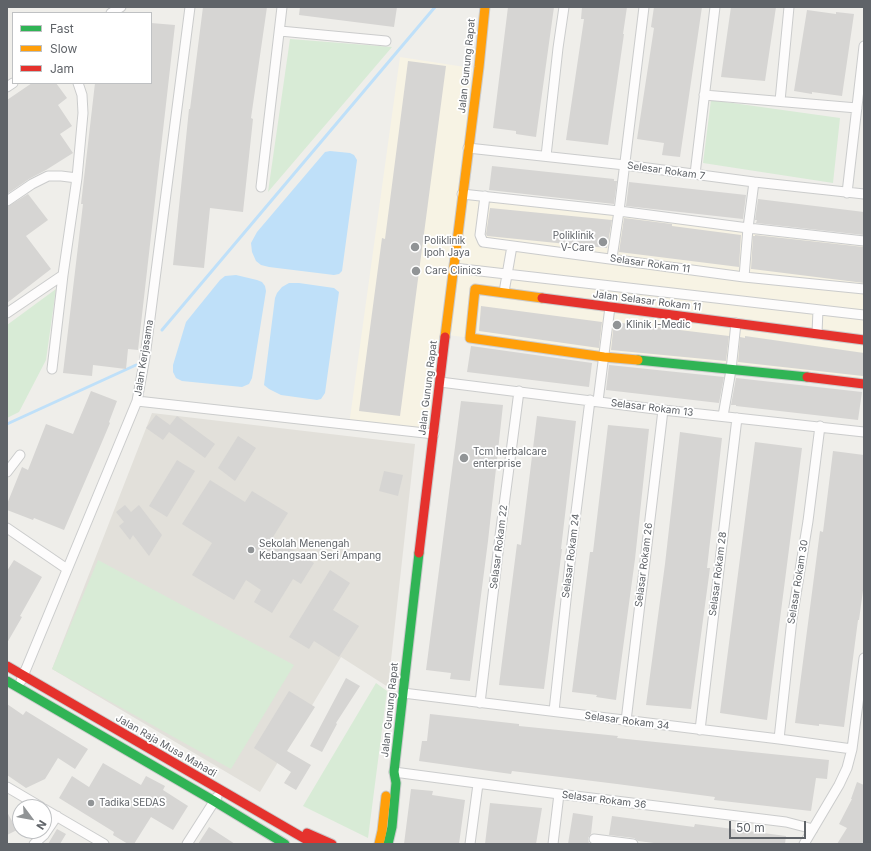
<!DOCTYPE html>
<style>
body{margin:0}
#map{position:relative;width:871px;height:851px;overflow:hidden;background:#efeeea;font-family:Inter,sans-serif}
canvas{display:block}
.frame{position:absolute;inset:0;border:8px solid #5f6368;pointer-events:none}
.legend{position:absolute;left:12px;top:12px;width:140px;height:72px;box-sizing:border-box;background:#fff;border:1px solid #bfc1c3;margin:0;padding:5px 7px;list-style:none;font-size:12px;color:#5f6368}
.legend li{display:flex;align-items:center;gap:8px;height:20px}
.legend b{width:20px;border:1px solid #bfc1c3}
.north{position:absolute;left:12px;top:799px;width:40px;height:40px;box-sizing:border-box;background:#fff;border:1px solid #bfc1c3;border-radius:50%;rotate:122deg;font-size:11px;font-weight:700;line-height:16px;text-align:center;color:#5f6368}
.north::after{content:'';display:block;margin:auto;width:14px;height:18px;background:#919496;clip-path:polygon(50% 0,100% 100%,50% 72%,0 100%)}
.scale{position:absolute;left:729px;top:821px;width:77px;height:18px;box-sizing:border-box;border:2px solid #5f6368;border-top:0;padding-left:5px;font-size:12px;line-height:14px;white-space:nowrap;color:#5f6368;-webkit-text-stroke:3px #fff;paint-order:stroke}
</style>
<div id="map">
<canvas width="871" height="851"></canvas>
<div class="frame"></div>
<ul class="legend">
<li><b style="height:5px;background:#30b455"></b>Fast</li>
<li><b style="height:5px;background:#ff9f0a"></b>Slow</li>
<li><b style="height:5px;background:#e5322d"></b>Jam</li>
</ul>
<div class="north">N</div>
<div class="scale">50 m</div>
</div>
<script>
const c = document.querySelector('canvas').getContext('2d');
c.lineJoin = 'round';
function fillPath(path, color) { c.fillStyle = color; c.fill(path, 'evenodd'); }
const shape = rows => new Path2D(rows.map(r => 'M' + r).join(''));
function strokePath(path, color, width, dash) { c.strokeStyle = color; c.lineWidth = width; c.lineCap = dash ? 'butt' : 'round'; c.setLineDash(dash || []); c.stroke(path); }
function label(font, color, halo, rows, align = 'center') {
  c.font = font + ' Inter,sans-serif'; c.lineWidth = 3.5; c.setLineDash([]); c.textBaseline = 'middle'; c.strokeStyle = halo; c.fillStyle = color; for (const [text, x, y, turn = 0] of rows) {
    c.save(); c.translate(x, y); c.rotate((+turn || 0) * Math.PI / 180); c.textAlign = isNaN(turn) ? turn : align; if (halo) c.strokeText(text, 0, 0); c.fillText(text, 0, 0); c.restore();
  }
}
fillPath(shape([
 [400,57,478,69,463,195,864,241,864,386,447,335,434,433,349,425]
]), '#f7f3e4');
fillPath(shape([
 [152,413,415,444,388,687,341,657,260,792,52,669]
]), '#e2e0da');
fillPath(shape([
 [290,39,392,47,268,192],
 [711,100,840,118,833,183,703,163],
 [56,289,46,360,19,412,7,418,7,325],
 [98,560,294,665,231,769,52,669],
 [376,683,387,691,368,838,303,806]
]), '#d8ebd6');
fillPath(shape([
 [330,151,350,153,354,155,357,160,342,271,339,274,334,275,269,267,261,265,256,261,252,252,251,243,257,232,325,152],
 [236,275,257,280,262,282,265,286,266,291,252,378,249,384,242,387,182,381,176,378,173,372,173,365,186,322,220,280,225,276],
 [289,283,299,283,334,288,339,292,325,393,321,399,317,400,281,395,269,389,264,385,275,298,277,293,282,287]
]), '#bfe0f9');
strokePath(shape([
 [162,330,435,7],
 [7,424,136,365]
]), '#bfe0f9', 3);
fillPath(shape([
 [203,7,267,7,251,118,253,119,243,212,210,208,204,268,173,265,189,109,190,109],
 [300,7,397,7,394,27,299,15],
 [508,7,554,7,536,137,516,134,516,131,493,128],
 [582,7,627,7,623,34,624,34,608,145,566,140,584,19,581,19],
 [654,7,702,7,680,157,662,155,664,143,637,139,654,28,651,27],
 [731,7,776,7,765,81,721,77],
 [807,10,836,14,836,12,854,14,842,96,812,92,812,94,794,91],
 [151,23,175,25,138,350,128,349,126,369,93,365,92,376,63,373,83,204,81,204,95,83,151,83],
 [408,61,446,66,400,416,359,411,382,238,385,239],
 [32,83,56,83,67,98,58,105,72,126,60,134,73,153,46,170,29,179,7,194,7,100],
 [492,166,614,179,614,181,617,181,614,204,489,190],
 [629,182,746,195,743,219,626,206],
 [28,194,48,220,26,236,51,269,7,303,7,207],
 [758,199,864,212,864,235,756,223,757,220,755,220],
 [490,208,612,220,607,248,487,236,486,234],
 [624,218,672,224,672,226,741,235,739,267,619,252],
 [755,235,864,247,864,283,752,269,751,269,753,236,755,236],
 [481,306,602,322,599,348,479,331],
 [614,322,729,336,726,361,611,350],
 [745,336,864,353,863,376,738,362,740,337,745,338],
 [471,346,592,363,589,387,467,372],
 [609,365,724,377,719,403,606,390],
 [736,378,862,392,858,420,736,406,736,405,731,405],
 [91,391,117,401,109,422,110,423,99,449,64,530,34,518,33,520,7,510,7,504,22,467,28,470,46,424,73,434],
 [461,401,503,405,488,541,470,681,450,679,451,673,426,670],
 [156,415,170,425,177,416,215,444,205,458,169,432,163,440,146,428],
 [537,416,576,421,561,549,562,549,544,689,499,685,517,544,521,545],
 [608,425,649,429,635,559,616,700,596,697,597,695,572,692,590,552,593,552],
 [680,432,722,438,707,568,710,568,691,709,646,705,665,564],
 [238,436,256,448,235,481,218,468],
 [755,442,802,448,767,720,720,713],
 [833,451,864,455,864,583,859,620,858,620,844,727,819,724,819,726,795,723,820,531,823,532],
 [177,460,195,471,167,517,149,506],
 [384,471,403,475,398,496,379,491],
 [210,480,245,502,252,491,288,513,273,537,314,563,301,584,293,579,272,613,254,602,261,590,246,580,234,600,192,575,212,543,182,524],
 [125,505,131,512,139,505,162,535,149,556,133,535,130,540,119,526,124,522,116,512],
 [14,560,42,577,20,616,22,617,7,643,7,571],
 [330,570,350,583,333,610,359,626,339,657,314,641,309,649,289,637],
 [346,678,360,686,336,723,337,724,322,752,310,746],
 [289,691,315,707,287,751,311,765,296,790,284,783,291,772,254,748],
 [7,704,23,715,26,711,88,749,75,769,58,758,45,779,26,788,7,775],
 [430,714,519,724,519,726,618,736,617,738,829,760,827,779,816,778,811,811,714,800,715,797,617,784,512,771,511,774,419,761,422,741,427,741],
 [103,763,141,785,146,776,165,786,163,790,188,806,173,830,151,817,134,844,128,844,113,835,114,832,59,798,72,776,89,787],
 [857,782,864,785,864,844,837,844,847,828,839,824,852,799,851,799],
 [411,789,433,791,432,795,465,800,459,844,404,844],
 [490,803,542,808,536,844,485,844],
 [7,812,17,830,7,835],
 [573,813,593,816,591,834,588,838,589,844,568,844],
 [612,816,694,827,695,824,786,836,785,844,662,844,638,841,634,838,609,835],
 [209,827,235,844,198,844],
 [57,829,66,834,60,844,48,844]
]), '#d6d5d3');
const street = shape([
 [111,13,121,7],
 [280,31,386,41],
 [7,87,13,83],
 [704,95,857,108],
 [780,101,789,7],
 [468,148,625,165,754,182,864,194],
 [546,156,558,48,564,7],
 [695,174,715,7],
 [261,187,282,7],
 [847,193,864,46],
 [462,194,619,211,748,228,864,241],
 [485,196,480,235,483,242,744,277,864,289],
 [7,201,32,184,48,176,61,176,77,178],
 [612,258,619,211,644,7],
 [454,268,864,315],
 [744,277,748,228,754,182],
 [504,292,512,246],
 [7,313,63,275],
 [817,333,818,310],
 [52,369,63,275,77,178,83,113,82,95,78,83],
 [440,382,663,410,864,432],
 [137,401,434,434],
 [598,401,610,307],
 [723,416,731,370,736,323],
 [7,472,20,455],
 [7,528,67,569],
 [21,681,137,401,145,357,190,7],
 [403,693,779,739,852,749],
 [480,703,500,536,519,391],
 [554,711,572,544,590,400],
 [626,721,663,410],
 [700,730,737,418],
 [779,739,792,619,808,521,820,426],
 [394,772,559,794,786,822,813,829],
 [7,787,41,807],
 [44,809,104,844],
 [594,839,633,844],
 [34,844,44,835,57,816],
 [187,844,217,797],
 [470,844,478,784],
 [553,844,559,794],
 [804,844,839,785,847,768,852,749,864,658]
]);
const fast = shape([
 [638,360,807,377],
 [7,681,214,801,285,844],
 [388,844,392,827,396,783,394,772,419,553]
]);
const slow = shape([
 [542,298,475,289,470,338,604,357,638,360],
 [445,337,479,67,485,7],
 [379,844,382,831,386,796]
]);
const jam = shape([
 [542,298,864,340],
 [807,377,864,384],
 [419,553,445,337],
 [7,666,314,844],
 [307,833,332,844]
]);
strokePath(street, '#cbcccc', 11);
strokePath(fast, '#cacacb', 11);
strokePath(slow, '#cacacb', 11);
strokePath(jam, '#cacacb', 11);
strokePath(street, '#fdfcfc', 9);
strokePath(fast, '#30b455', 9);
strokePath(slow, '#ff9f0a', 9);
strokePath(jam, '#e5322d', 9);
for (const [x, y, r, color] of [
 [603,242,5,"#919496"],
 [415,247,5,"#919496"],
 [416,271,5,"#919496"],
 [617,325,5,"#919496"],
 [464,458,5,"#919496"],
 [251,550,4,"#919496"],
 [91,803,4,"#919496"]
]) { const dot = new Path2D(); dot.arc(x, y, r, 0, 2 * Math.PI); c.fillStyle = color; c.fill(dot); strokePath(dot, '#fff', 1.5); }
label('10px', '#5f6368', '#fff', [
 ["Jalan Gunung Rapat",467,66,-84],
 ["Selesar Rokam 7",666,171,8],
 ["Selasar Rokam 11",650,264,8],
 ["Jalan Selasar Rokam 11",647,301,7],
 ["Jalan Kerjasama",144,358,-81],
 ["Jalan Gunung Rapat",428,388,-83],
 ["Selasar Rokam 13",652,408,7],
 ["Selasar Rokam 22",499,547,-83],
 ["Selasar Rokam 24",571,556,-83],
 ["Selasar Rokam 26",644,565,-83],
 ["Selasar Rokam 28",718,574,-83],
 ["Selasar Rokam 30",798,582,-81],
 ["Jalan Gunung Rapat",390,710,-84],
 ["Selasar Rokam 34",627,721,7],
 ["Jalan Raja Musa Mahadi",166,746,30],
 ["Selasar Rokam 36",604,800,7]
]);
label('10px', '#5f6368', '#fff', [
 ["Poliklinik",594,236,"right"],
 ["V-Care",594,248,"right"],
 ["Poliklinik",424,241],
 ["Ipoh Jaya",424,253],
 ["Care Clinics",425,271],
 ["Klinik I-Medic",626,325],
 ["Tcm herbalcare",473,452],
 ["enterprise",473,464],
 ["Sekolah Menengah",259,544],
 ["Kebangsaan Seri Ampang",259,556],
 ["Tadika SEDAS",99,803]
], 'left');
</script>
